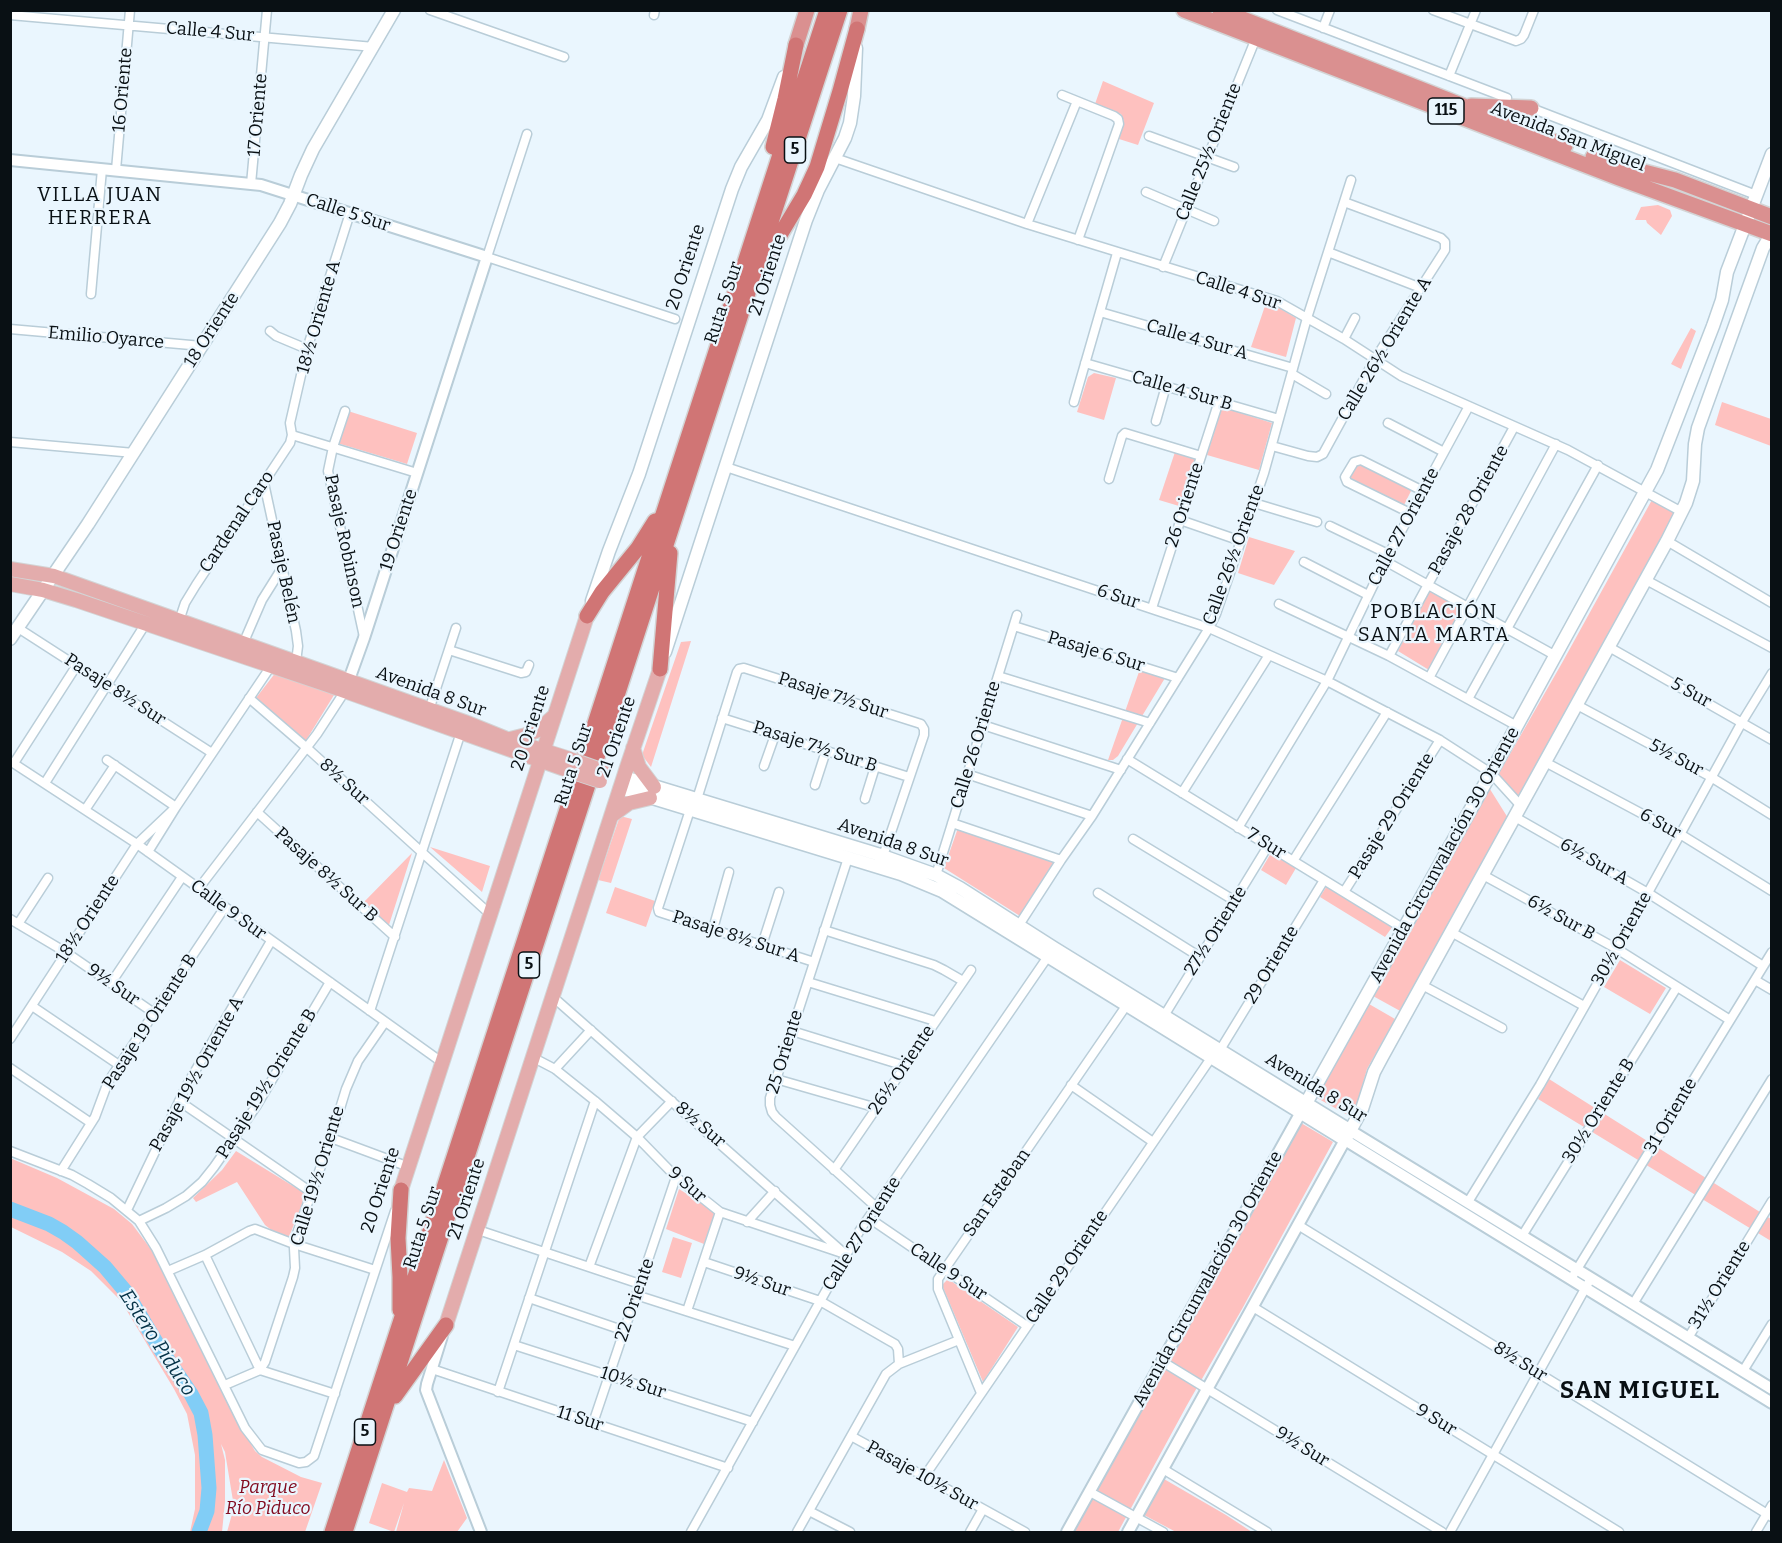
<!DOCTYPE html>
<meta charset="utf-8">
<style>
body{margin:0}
#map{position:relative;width:1782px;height:1543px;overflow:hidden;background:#eaf6fe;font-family:Bitter,serif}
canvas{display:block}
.frame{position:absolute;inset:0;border:12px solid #091014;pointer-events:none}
</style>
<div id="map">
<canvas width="1782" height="1543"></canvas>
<div class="frame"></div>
</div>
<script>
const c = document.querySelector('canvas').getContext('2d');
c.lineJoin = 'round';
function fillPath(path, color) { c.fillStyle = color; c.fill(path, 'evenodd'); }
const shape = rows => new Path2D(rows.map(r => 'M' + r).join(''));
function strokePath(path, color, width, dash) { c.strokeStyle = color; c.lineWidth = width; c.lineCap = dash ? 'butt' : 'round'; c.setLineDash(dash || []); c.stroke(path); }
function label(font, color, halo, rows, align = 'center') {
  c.font = font + ' Bitter,serif'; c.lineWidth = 4.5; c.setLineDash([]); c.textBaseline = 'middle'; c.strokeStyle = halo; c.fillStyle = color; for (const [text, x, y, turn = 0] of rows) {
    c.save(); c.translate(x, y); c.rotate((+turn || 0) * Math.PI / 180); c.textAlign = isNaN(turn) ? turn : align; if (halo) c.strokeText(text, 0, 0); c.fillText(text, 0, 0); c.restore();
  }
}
fillPath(shape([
 [1103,81,1154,103,1138,145,1119,139,1124,121,1121,114,1095,104],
 [1658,205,1670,210,1672,216,1661,235,1647,223,1646,220,1635,220,1641,207],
 [1266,303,1276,306,1296,318,1286,357,1251,347],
 [1691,328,1696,331,1681,369,1671,364],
 [1094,373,1116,378,1104,420,1077,412,1088,377],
 [1722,402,1771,419,1771,446,1715,425],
 [1225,408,1272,423,1259,470,1207,455,1221,411],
 [348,411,417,433,407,464,337,443],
 [1175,452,1195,458,1179,506,1159,500],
 [1355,460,1412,489,1403,507,1345,478],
 [1653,498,1675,513,1519,798,1498,775,1562,663],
 [1249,537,1295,551,1274,585,1238,573],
 [1429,590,1463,609,1429,670,1398,651],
 [691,641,651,767,642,755,681,642],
 [1140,669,1165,678,1118,756,1113,760,1108,760],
 [276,672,334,695,305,742,256,698],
 [1488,786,1508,818,1402,1012,1373,996],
 [620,816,632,819,611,883,598,880],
 [958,828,1054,862,1020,916,944,868],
 [430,847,490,866,482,892],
 [412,853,388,928,361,905],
 [1271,853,1296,868,1286,885,1261,870],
 [1328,884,1393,926,1385,937,1320,897],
 [615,887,655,901,646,927,606,913],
 [1620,960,1666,988,1650,1014,1604,987],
 [1369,1004,1395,1019,1367,1069,1353,1118,1317,1098],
 [1549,1079,1771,1219,1771,1241,1538,1099],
 [1301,1123,1333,1142,1242,1309,1187,1405,1118,1532,1073,1532],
 [236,1151,306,1194,289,1237,278,1235,265,1225,237,1182,196,1202,193,1198,222,1170],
 [10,1158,57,1178,114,1209,132,1224,165,1268,241,1427,255,1451,262,1457,301,1477,322,1483,305,1532,227,1532,234,1507,225,1452,221,1444,225,1460,225,1502,222,1532,190,1532,195,1509,195,1455,187,1414,174,1389,121,1301,91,1271,62,1252,11,1227],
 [679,1189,715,1212,704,1244,666,1229],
 [673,1237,692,1243,681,1278,662,1272],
 [948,1279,1018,1327,983,1382,942,1285],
 [444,1460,467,1518,457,1532,396,1532,404,1503,394,1532,369,1523,382,1483,407,1492,409,1488,432,1491],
 [1164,1479,1226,1515,1252,1532,1176,1532,1144,1515]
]), '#fec1bf');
strokePath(shape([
 [10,1209,49,1224,63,1232,77,1242,105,1267,126,1292,159,1347,191,1394,201,1413,205,1435,209,1488,207,1511,199,1532]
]), '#81cdf6', 15);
const minor = shape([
 [430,10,564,57],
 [1277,10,1507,98],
 [1433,10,1516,41,1521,39,1524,35,1534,10],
 [10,15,374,47],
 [654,15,655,10],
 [1323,28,1330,10],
 [1449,76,1476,10],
 [1062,95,1114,116,1118,119,1119,124,1078,240],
 [1531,108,1756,195],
 [527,134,487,257,675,319],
 [1149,136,1234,167],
 [835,158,1027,224,1277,301,1344,339,1401,376,1568,450,1682,512],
 [116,170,130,10],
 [251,184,267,10],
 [1146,192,1214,221],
 [1027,224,1077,101],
 [1328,252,1421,288],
 [1163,267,1256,38],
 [91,294,102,169],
 [1100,312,1293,368],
 [10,329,202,346],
 [270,331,276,336,307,349],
 [1344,339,1355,318],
 [1085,363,1279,419],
 [1292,374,1326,394],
 [1074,402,1117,253],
 [345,411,333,447,328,471,364,637],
 [1156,421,1166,386],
 [1388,423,1444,452],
 [292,435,417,473],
 [10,442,134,453],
 [1272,446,1308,456,1317,457,1323,454,1375,359,1445,250,1445,242,1441,238,1344,202],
 [726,467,1209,628,1327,681,1440,740,1491,773,1521,806],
 [1109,479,1122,436,1125,433,1201,456],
 [264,483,296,631,298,646,296,662],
 [1254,503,1317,522],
 [1410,513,1347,482,1345,477,1354,462,1361,460,1423,491],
 [1180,520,1241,541],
 [1330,526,1388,554],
 [1667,541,1772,603],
 [1385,561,1556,656],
 [1304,562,1368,595],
 [1646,580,1772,648],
 [1279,604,1389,656,1517,726],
 [1152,608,1219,401],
 [179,621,185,603,196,585,290,443,292,435,290,423,307,349,350,213],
 [1014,626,1178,678],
 [18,628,212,753],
 [243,644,262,600,282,568],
 [1609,647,1772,740],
 [449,650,521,673,526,672,529,665],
 [1389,656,1514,427],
 [998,676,1150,723],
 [1429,678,1556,444],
 [249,698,307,748,491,915],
 [1468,699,1598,465],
 [1577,705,1711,777,1772,815],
 [429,710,456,628],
 [722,718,909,777],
 [983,725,1121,770],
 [1127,759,1404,929],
 [107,760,176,807],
 [10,761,137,844,443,1063],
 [1545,762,1680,834,1772,891],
 [14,763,77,665],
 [764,766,775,735],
 [967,774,1092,816],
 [45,783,146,623],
 [815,785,826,751],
 [1182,793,1269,655],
 [697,799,737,672,739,669,744,668,921,724,924,729,924,735,883,856],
 [865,799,875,767],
 [85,810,115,765],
 [690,810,658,908,659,912,814,962],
 [257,812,395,937],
 [1515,817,1648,893,1763,966],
 [952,823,1061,860],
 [1238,828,1327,681,1385,561,1469,406],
 [1133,839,1235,901],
 [148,852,176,807,271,666],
 [848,858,770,1098,770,1105,772,1112,776,1117,876,1207],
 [1293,861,1387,712],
 [936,875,1017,615],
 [1483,875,1617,949,1730,1020],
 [199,888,317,734,345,691],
 [1344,892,1440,740],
 [1098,893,1200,957],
 [10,919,67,953,154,1013],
 [18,924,48,878],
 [1019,925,1061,860,1092,816,1209,628,1216,614,1264,473,1307,318,1351,180],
 [713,929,729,872],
 [824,930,934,965,944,970,963,981],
 [1451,932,1584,1006],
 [762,945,779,892],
 [1755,980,1772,990],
 [808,982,935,1021],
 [111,983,182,877],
 [1422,985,1502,1028],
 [553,997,846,1255],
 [32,1006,119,1065],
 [370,1011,461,732],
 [1164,1016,1268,846],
 [792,1031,905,1066],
 [10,1039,137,844,176,807],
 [1220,1050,1324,880],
 [534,1058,555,1069,595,1101,637,1137,676,1177,720,1212,842,1253],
 [10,1068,91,1123],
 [555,1069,591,1030],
 [776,1079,877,1108],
 [1071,1085,1153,1142],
 [179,1101,311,1192],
 [331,1138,409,1167],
 [10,1151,72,1175,88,1184,111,1198,139,1221,156,1248,245,1428,262,1450,299,1463,306,1462,314,1456,395,1211],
 [834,1170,971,970],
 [61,1171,95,1117,108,1082,225,907],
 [1468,1202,1540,1085,1617,949,1742,722,1772,673],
 [127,1210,187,1085,271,941],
 [869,1218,1027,1326],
 [139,1221,166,1208,186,1196,202,1182,214,1167,257,1105,330,982],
 [747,1222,775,1191],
 [1298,1225,1772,1517],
 [478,1230,640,1284],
 [1522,1236,1677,987],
 [205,1255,260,1370,335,1394],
 [704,1262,820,1301,895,1344,898,1349,899,1364],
 [589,1267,637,1137,672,1101],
 [168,1271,205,1255,249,1231,255,1229,294,1244,375,1270],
 [1571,1279,1772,952],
 [636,1295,795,1346],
 [529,1298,625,1331],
 [1633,1304,1772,1079],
 [1253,1307,1619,1532],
 [687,1311,720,1212],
 [1688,1338,1772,1201],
 [514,1345,753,1422],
 [1163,1362,1442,1532],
 [432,1369,728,1468],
 [1743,1371,1772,1324],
 [225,1385,260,1370,265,1362,293,1277,295,1268,294,1248,295,1239,331,1138,346,1089,358,1061,385,1022],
 [498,1392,595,1101],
 [981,1393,938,1289,938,1279,1126,1006],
 [593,1423,676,1177],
 [851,1436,1025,1532],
 [1163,1469,1267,1532],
 [924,1477,1211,1058],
 [1090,1492,1163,1532],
 [809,1511,850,1532],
 [691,1532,860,1230,1051,952],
 [797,1532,886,1374,899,1364,959,1340],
 [970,1532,983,1509],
 [1450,1532,1591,1278],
 [1756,1532,1772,1505]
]);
const tertiary = shape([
 [10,160,261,185,487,257,364,638,346,688],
 [1351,1131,1772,1389],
 [442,1336,427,1384,426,1390,481,1532],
 [1067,1532,1300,1114],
 [1128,1532,1345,1140,1772,1403]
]);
const secondary = shape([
 [592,601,609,551,639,474,732,189,741,167,768,120,784,77],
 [10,639,88,524,280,223,290,204,301,175,313,149,394,10],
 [665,652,806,220,818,190,845,138,850,123,854,96,856,48],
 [624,777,877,854,936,875,960,888,1054,948,1351,1131],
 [620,788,901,874,942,891,1345,1140,1362,1109,1374,1072,1382,1057,1667,541,1686,503,1693,481,1695,444,1698,428,1763,248,1772,233],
 [1300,1114,1491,773,1657,470,1713,326,1722,300,1727,272,1772,154]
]);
const primary = shape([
 [10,569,54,576,85,587,465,722,507,739,570,759],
 [10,584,43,590,76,600,328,685,567,770],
 [510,739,526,735,538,730,553,717],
 [633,748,639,767,654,787],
 [611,816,629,803,650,798],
 [401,1190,587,616],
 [446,1325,627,767,660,669]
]);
const trunk = shape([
 [1184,10,1619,178,1772,234],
 [1220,10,1565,146],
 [857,29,861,10],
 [796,45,807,10],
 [1471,106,1531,108],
 [1593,157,1617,165,1675,180,1772,217]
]);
const motorway = shape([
 [773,147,785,99,796,45],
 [768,255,804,195,817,167,840,91,857,29],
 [587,616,602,592,638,548,655,521],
 [660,669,670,553],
 [400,1310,400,1277,398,1238,401,1190],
 [395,1396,446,1325],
 [332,1532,827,10],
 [345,1532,840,10]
]);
strokePath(minor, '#b9cdd8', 11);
strokePath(tertiary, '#b9cdd8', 14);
strokePath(secondary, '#b9cdd8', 15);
strokePath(primary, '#d3d4d5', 16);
strokePath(trunk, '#d3d4d5', 18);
strokePath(motorway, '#d3d4d5', 18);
strokePath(minor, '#fff', 8);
strokePath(tertiary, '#fff', 10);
strokePath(secondary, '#fff', 12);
strokePath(primary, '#e3acac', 14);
strokePath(trunk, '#da9090', 15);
strokePath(motorway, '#d07575', 15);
const primaryBridge = shape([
 [570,759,604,771],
 [567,770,600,781]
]);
strokePath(primaryBridge, '#d3d4d5', 16, []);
strokePath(primaryBridge, '#e3acac', 14);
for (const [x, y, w] of [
 [1446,111,36],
 [795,150,21],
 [529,965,21],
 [365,1432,21]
]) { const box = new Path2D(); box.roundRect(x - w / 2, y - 13, w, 26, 4.5); c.fillStyle = '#eaf6fe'; c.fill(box); strokePath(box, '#091014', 1.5); }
label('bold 16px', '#091014', null, [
 ["115",1446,111],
 ["5",795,150],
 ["5",529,965],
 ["5",365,1432]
]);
label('18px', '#091014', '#eaf6fe', [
 ["Calle 4 Sur",210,32,5],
 ["16 Oriente",123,90,-85],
 ["17 Oriente",258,115,-85],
 ["Avenida San Miguel",1568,137,21],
 ["Calle 25½ Oriente",1209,152,-68],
 ["Calle 5 Sur",348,213,18],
 ["20 Oriente",686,267,-72],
 ["21 Oriente",768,275,-72],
 ["Calle 4 Sur",1238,291,18],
 ["Ruta 5 Sur",724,303,-72],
 ["18½ Oriente A",319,317,-74],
 ["18 Oriente",212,330,-57],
 ["Emilio Oyarce",106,338,5],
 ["Calle 4 Sur A",1197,340,16],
 ["Calle 26½ Oriente A",1385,349,-59],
 ["Calle 4 Sur B",1182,391,16],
 ["26 Oriente",1185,505,-72],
 ["Pasaje 28 Oriente",1469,510,-61],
 ["Cardenal Caro",237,522,-56],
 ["Calle 27 Oriente",1404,527,-62],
 ["19 Oriente",399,530,-72],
 ["Pasaje Robinson",344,541,78],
 ["Calle 26½ Oriente",1234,555,-70],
 ["Pasaje Belén",283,572,78],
 ["6 Sur",1118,597,18],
 ["Pasaje 6 Sur",1096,652,17],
 ["Pasaje 8½ Sur",115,690,33],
 ["Avenida 8 Sur",431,692,20],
 ["5 Sur",1691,693,29],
 ["Pasaje 7½ Sur",833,696,18],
 ["20 Oriente",531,728,-72],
 ["21 Oriente",617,737,-71],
 ["Calle 26 Oriente",976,745,-73],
 ["Pasaje 7½ Sur B",815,747,18],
 ["5½ Sur",1676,758,28],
 ["Ruta 5 Sur",574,765,-72],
 ["8½ Sur",344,782,42],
 ["Pasaje 29 Oriente",1392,816,-58],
 ["6 Sur",1660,824,29],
 ["Avenida 8 Sur",893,843,19],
 ["7 Sur",1266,844,32],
 ["Avenida Circunvalación 30 Oriente",1445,855,-61],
 ["6½ Sur A",1594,862,30],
 ["Pasaje 8½ Sur B",326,875,42],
 ["Calle 9 Sur",228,910,36],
 ["6½ Sur B",1561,918,29],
 ["18½ Oriente",88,919,-57],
 ["27½ Oriente",1216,931,-58],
 ["Pasaje 8½ Sur A",736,937,18],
 ["30½ Oriente",1622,939,-61],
 ["29 Oriente",1272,965,-59],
 ["9½ Sur",113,985,35],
 ["Pasaje 19 Oriente B",150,1022,-57],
 ["25 Oriente",785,1052,-73],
 ["26½ Oriente",902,1070,-56],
 ["Pasaje 19½ Oriente A",197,1074,-61],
 ["Pasaje 19½ Oriente B",267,1084,-58],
 ["Avenida 8 Sur",1316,1088,32],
 ["30½ Oriente B",1599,1111,-58],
 ["31 Oriente",1671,1116,-59],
 ["8½ Sur",700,1125,41],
 ["Calle 19½ Oriente",318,1176,-73],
 ["9 Sur",687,1185,42],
 ["20 Oriente",381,1190,-72],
 ["San Esteban",997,1193,-55],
 ["21 Oriente",467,1199,-72],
 ["Ruta 5 Sur",423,1228,-72],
 ["Calle 27 Oriente",862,1234,-58],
 ["Calle 29 Oriente",1067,1267,-56],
 ["Calle 9 Sur",948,1272,34],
 ["Avenida Circunvalación 30 Oriente",1208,1279,-61],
 ["9½ Sur",762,1282,19],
 ["31½ Oriente",1720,1285,-58],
 ["22 Oriente",635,1300,-71],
 ["8½ Sur",1520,1362,32],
 ["10½ Sur",633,1383,18],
 ["11 Sur",580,1419,18],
 ["9 Sur",1436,1420,32],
 ["9½ Sur",1302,1447,32],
 ["Pasaje 10½ Sur",922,1476,29]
]);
label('italic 18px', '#820b20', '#eaf6fe', [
 ["Parque",268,1488],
 ["Río Piduco",268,1509]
]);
c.letterSpacing = '1.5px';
label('20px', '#091014', '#eaf6fe', [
 ["VILLA JUAN",100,195],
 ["HERRERA",100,218],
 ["POBLACIÓN",1434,612],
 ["SANTA MARTA",1434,635]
]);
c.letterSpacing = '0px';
label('italic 20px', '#043247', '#eaf6fe', [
 ["Estero Piduco",157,1343,57]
]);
c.letterSpacing = '1.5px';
label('bold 24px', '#091014', '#eaf6fe', [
 ["SAN MIGUEL",1640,1391]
]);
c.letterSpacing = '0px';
</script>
